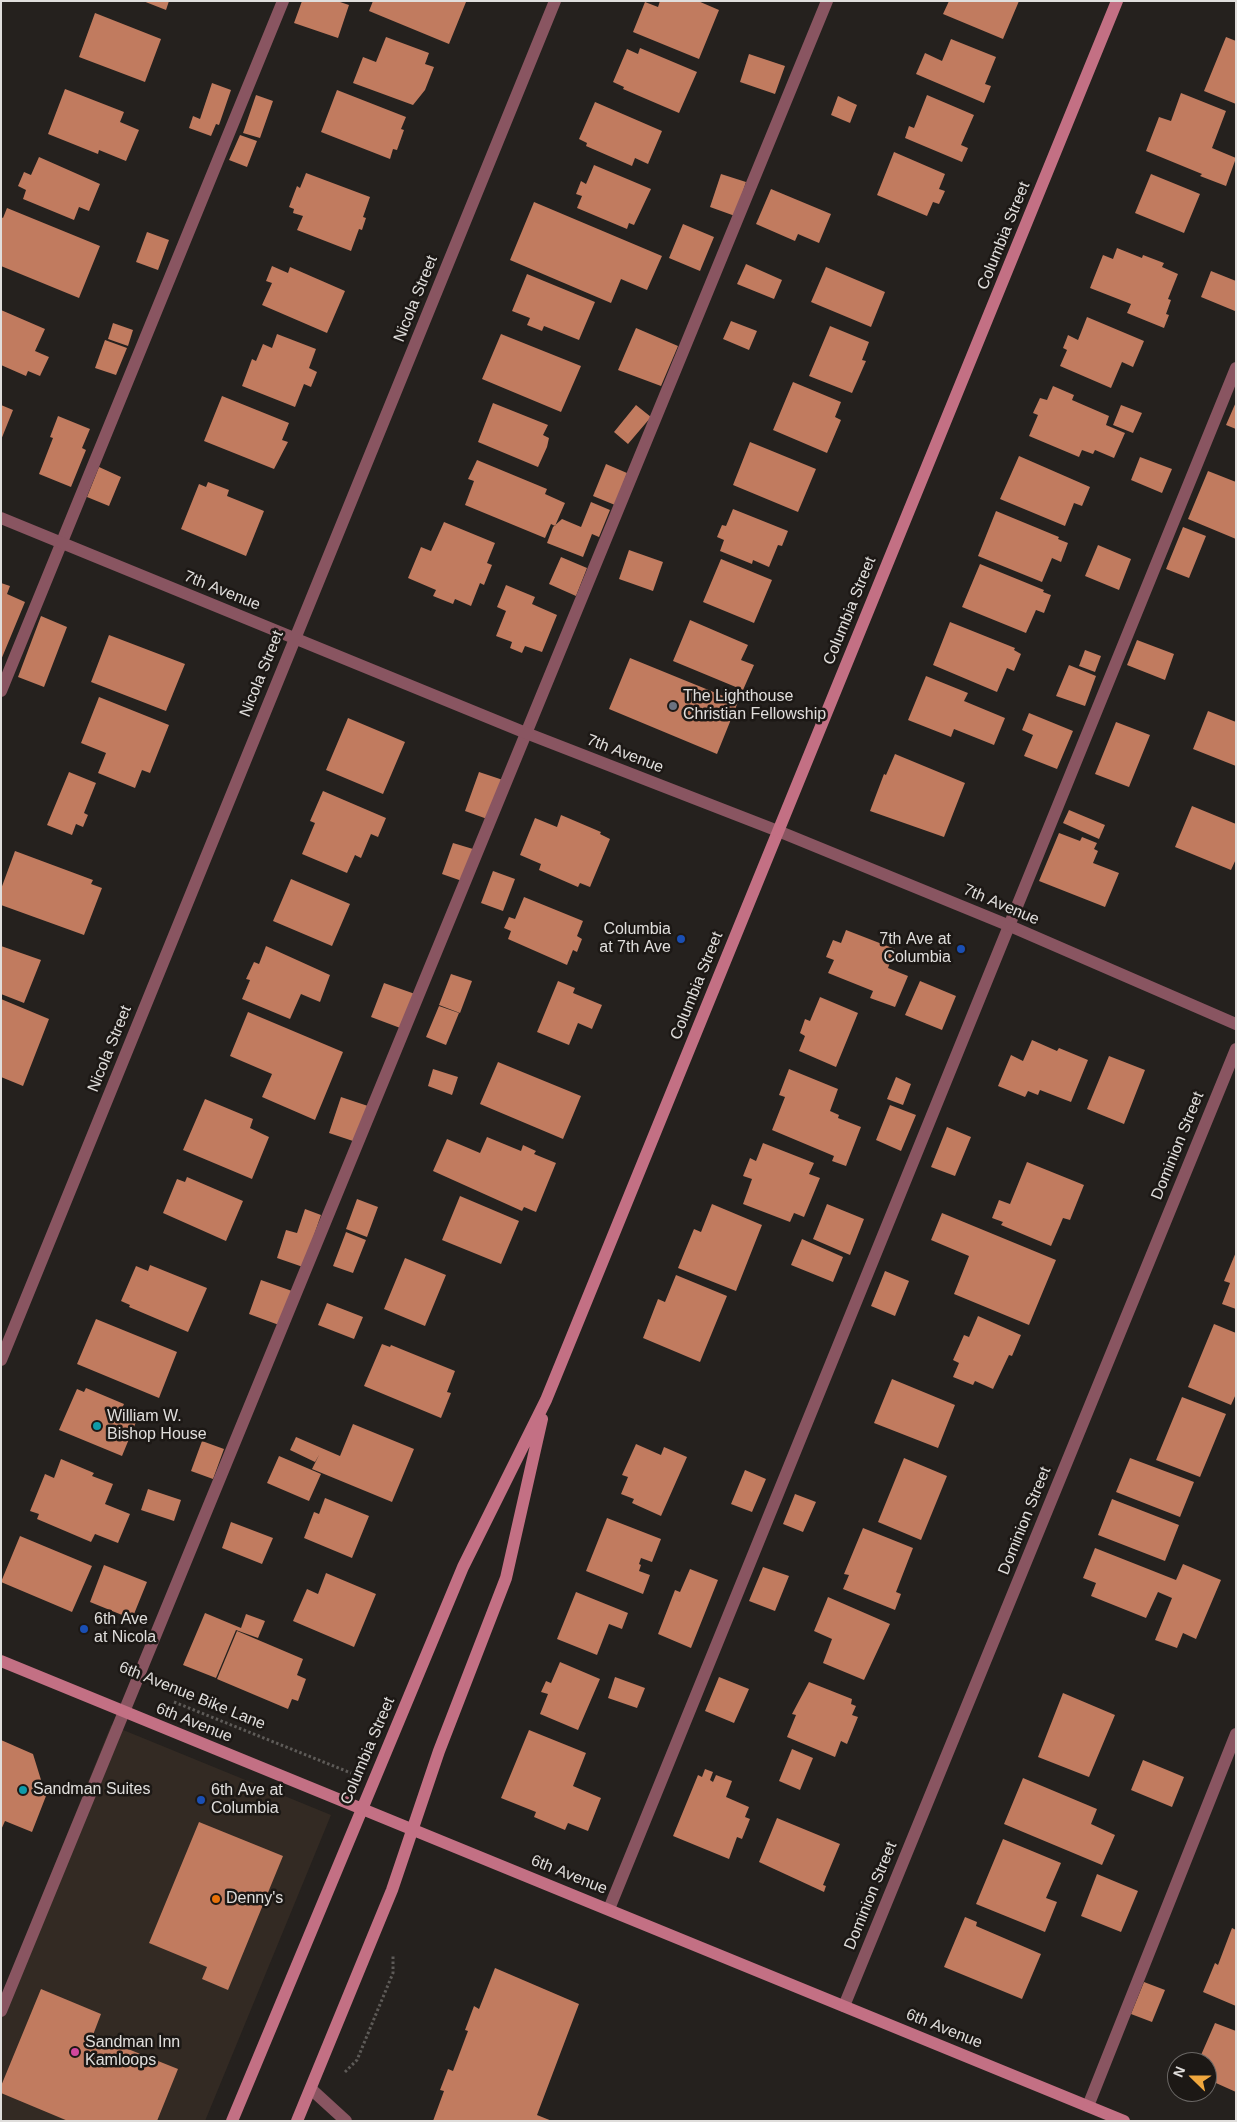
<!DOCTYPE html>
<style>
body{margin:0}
#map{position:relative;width:1237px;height:2122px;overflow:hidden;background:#25211e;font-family:Helvetica,sans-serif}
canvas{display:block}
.frame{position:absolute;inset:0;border:2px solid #e0dedc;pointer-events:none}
.north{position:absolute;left:1167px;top:2052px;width:50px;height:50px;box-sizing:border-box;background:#1c1815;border:1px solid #6a6765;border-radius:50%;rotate:292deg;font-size:14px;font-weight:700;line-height:20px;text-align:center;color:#e0dedc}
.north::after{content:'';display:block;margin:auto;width:18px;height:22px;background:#efa73e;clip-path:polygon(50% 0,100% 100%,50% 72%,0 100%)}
</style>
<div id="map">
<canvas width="1237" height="2122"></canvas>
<div class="frame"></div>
<div class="north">N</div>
</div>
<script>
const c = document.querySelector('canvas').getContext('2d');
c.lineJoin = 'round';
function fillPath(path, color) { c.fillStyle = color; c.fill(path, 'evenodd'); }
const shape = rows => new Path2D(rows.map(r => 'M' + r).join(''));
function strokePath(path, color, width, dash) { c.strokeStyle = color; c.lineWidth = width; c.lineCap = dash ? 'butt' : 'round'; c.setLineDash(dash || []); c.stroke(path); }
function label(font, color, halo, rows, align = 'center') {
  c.font = font + ' Helvetica,sans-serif'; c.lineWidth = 5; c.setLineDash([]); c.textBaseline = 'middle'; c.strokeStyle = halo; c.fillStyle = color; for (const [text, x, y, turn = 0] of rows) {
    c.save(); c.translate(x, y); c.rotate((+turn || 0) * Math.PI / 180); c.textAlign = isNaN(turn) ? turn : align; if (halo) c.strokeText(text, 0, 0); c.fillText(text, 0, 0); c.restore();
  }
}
fillPath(shape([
 [111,1725,331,1815,205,2121,1,2121,1,1998]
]), '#332a23');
fillPath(shape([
 [143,1,169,1,166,10],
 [302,1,337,1,349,5,338,38,294,23],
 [373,1,465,1,466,2,449,44,369,11],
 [660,1,698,1,719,10,699,59,633,32,645,2,658,7],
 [949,1,1019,1,1003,39,943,14],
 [95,13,161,39,145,82,79,57],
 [386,37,429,53,425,64,434,67,425,90,413,105,353,83,363,57,376,62],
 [1226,37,1236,41,1236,104,1204,91],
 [951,39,996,57,985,84,991,86,984,103,916,74,925,53,942,61],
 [640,48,697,72,679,113,623,89,624,87,613,82,627,49,638,54],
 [749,54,785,66,775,94,740,82],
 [212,83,231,90,219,125,216,124,211,136,189,128,193,116,200,119],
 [65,89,124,112,120,122,139,130,126,161,99,150,98,154,48,134],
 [337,90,406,117,401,129,404,130,397,150,393,149,390,159,321,132],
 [1181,93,1226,111,1212,148,1236,158,1226,186,1200,176,1202,174,1146,151,1159,117,1171,121],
 [256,95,273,101,260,138,243,133],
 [927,95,974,115,961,145,968,148,962,162,905,138,909,126,914,128],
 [838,96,857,105,850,123,831,115],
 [595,102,662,131,648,164,635,158,632,166,586,146,587,143,579,139],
 [240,135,257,141,247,167,229,160],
 [894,152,945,174,939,189,945,191,939,204,933,202,927,216,877,195],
 [39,157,100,184,89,211,79,207,74,220,23,199,26,190,18,186,24,172,31,175],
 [594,165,651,189,634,225,629,223,627,229,577,208,582,196,576,194,581,181,586,184],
 [306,173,370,197,363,217,366,218,362,230,359,229,351,251,297,230,303,216,293,213,294,209,289,207,297,186,300,188],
 [721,174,746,182,735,216,710,207],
 [1151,174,1200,194,1184,233,1135,213],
 [771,189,831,214,819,243,798,234,795,241,756,224],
 [534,202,662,256,647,290,621,279,611,303,510,260],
 [7,208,100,246,79,298,1,266,1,217,3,218],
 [683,224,714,237,700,271,669,258],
 [147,232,169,240,158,270,136,262],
 [1117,248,1142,258,1143,255,1164,263,1162,267,1178,274,1168,299,1171,300,1166,314,1169,315,1164,328,1127,313,1131,304,1090,288,1103,255,1113,259],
 [746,264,782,280,774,299,737,284],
 [272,266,288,273,290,267,345,291,327,333,262,305,272,283,266,281],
 [826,267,885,292,871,327,811,302],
 [1211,271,1236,281,1235,311,1201,297],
 [527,274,595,302,579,340,544,326,542,331,527,325,530,318,512,311],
 [1,310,45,329,35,351,49,357,40,376,28,371,26,376,1,365],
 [1087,317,1144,341,1133,367,1122,362,1111,388,1060,366,1067,350,1063,348,1068,335,1078,340],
 [731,321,757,331,749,350,723,339],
 [113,323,133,330,128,346,108,339],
 [830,326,869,342,862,360,866,361,852,393,809,376],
 [636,328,678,346,661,386,618,370],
 [277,334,316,349,309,368,317,372,311,387,304,384,295,407,242,386,252,359,256,361,263,344,272,348],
 [501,334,581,366,561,412,482,379],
 [105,340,127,348,116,375,95,368],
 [793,382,841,402,835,417,841,420,827,453,773,430],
 [1053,386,1074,395,1072,400,1109,416,1106,425,1125,433,1114,458,1095,450,1093,454,1082,450,1079,457,1029,436,1038,415,1033,413,1040,398,1047,400],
 [222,396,289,423,282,440,288,442,274,469,204,441],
 [1236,402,1236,429,1226,425],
 [493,403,548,425,543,435,549,438,547,447,538,467,478,442],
 [1,405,13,410,1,440],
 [636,405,651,417,628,444,614,432],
 [1121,405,1142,413,1133,433,1113,425],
 [58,416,90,429,82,448,86,450,71,487,39,474,53,438,50,437],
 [750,442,816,469,798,512,733,485],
 [1019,456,1090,487,1082,506,1074,503,1065,526,1000,499],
 [1140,457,1172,469,1162,493,1131,480],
 [477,460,547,489,545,494,565,503,555,526,551,524,545,538,465,505,474,481,468,479],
 [606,464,627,473,615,505,593,496],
 [99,467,121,477,109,506,87,497],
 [1208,471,1236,482,1236,539,1188,519],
 [208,482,229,490,227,496,264,511,246,556,181,529,199,484,206,487],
 [591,502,610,510,599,537,592,534,583,557,547,543,553,527,562,519,581,527],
 [733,509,788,531,782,546,778,545,769,567,753,560,752,564,720,551,724,540,717,537,722,525,726,526],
 [996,511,1059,537,1058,539,1068,543,1061,562,1052,558,1042,582,978,556],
 [444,522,495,543,487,563,492,565,484,585,480,583,471,606,455,599,453,604,433,596,436,590,408,578,421,547,431,551],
 [1183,527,1206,536,1189,578,1166,569],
 [1098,545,1131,559,1119,590,1085,576],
 [629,550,663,562,653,591,619,579],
 [561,557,587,568,576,596,549,584],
 [721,559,772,580,754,623,703,602],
 [980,564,1044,590,1043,592,1051,595,1044,613,1036,610,1026,633,962,607],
 [1,583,10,586,7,594,25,602,1,660],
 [506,585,535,597,532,604,557,615,542,652,525,646,522,653,510,648,512,642,496,636,506,611,497,607],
 [41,616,67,627,44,687,18,677],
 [690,620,748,645,741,660,754,665,743,690,673,661],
 [950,622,1015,648,1014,650,1021,654,1014,671,1007,668,997,692,933,665],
 [109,635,185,664,166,711,91,682],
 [1137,640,1174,654,1165,680,1127,665],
 [1085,650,1101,656,1095,672,1079,666],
 [630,658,738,702,717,754,609,709],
 [1069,665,1096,676,1085,706,1056,696],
 [926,676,968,693,964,701,1005,718,994,745,954,729,951,737,908,720],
 [99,697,169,725,150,773,142,770,135,788,98,773,106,753,81,743],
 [1208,711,1236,722,1236,766,1193,749],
 [1029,713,1073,731,1057,769,1024,756,1033,735,1022,730],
 [348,718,405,742,383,794,326,770],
 [1116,722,1150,735,1129,787,1095,774],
 [895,754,965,783,944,837,870,811,884,774,886,775],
 [69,772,96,783,84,813,88,815,83,827,76,824,72,835,47,825],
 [479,772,503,780,490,820,465,811],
 [323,791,386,818,378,837,371,834,361,858,355,855,347,873,302,854,315,823,310,821],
 [1192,806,1236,824,1236,859,1231,870,1175,847],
 [1069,810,1105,825,1099,839,1063,823],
 [561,815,601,832,600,834,610,839,590,887,580,883,578,887,539,870,541,864,520,855,535,818,557,827],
 [1059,833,1080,841,1082,837,1097,843,1094,849,1098,851,1093,863,1119,873,1105,907,1039,881],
 [453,843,473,849,462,881,442,874],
 [15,851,93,880,91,884,102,888,84,935,1,905,1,889],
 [493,871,515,879,503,911,481,903],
 [291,879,350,904,332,946,273,921],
 [524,897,583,921,577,936,582,939,577,952,573,950,567,965,508,939,511,931,504,928,509,917,515,919],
 [846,930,895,949,888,968,908,976,895,1007,870,998,873,991,828,973,834,960,826,957,833,940,841,943],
 [1,946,41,960,24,1003,1,994],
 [266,946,330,975,320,1002,301,994,290,1019,242,999,250,980,246,979,254,962,259,964],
 [451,974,472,981,460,1013,439,1005],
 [558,981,575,988,573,993,602,1005,592,1029,578,1023,569,1045,537,1032],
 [920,981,956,996,942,1030,905,1015],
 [384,983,415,994,403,1029,371,1017],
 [820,997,858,1013,836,1067,799,1051,805,1036,800,1033,805,1019,810,1021],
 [1,999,49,1019,23,1086,1,1077],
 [439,1006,459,1013,446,1045,426,1037],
 [248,1012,343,1052,315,1120,262,1097,272,1074,230,1056],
 [1032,1040,1057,1051,1059,1048,1088,1060,1071,1102,1040,1090,1038,1095,1028,1091,1025,1097,998,1086,1011,1055,1023,1061],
 [1109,1056,1145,1070,1124,1124,1087,1109],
 [498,1062,581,1096,563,1139,480,1104],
 [433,1069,458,1077,452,1095,428,1086],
 [789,1069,838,1089,830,1111,839,1115,838,1118,861,1127,846,1166,832,1161,834,1156,772,1130,785,1097,779,1095],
 [896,1077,911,1084,903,1105,887,1099],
 [341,1097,368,1106,356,1142,329,1133],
 [205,1099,253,1119,250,1128,269,1137,252,1179,183,1150],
 [890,1105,916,1115,901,1151,876,1140],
 [947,1127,971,1137,955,1176,931,1167],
 [487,1137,521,1151,523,1145,536,1151,534,1154,556,1163,536,1212,524,1207,522,1211,433,1171,447,1139,480,1153],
 [763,1143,814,1163,809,1174,820,1178,804,1217,794,1213,790,1222,743,1204,752,1179,743,1176,750,1158,756,1161],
 [1027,1162,1084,1185,1070,1220,1063,1218,1051,1246,1001,1225,1003,1222,992,1218,999,1200,1010,1204],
 [187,1177,243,1201,226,1241,163,1213,177,1179,185,1182],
 [460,1196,519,1221,501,1264,442,1240],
 [357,1199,378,1207,367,1237,346,1229],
 [712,1204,762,1225,736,1291,678,1268,694,1229,701,1232],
 [827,1204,864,1219,850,1255,813,1239],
 [305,1209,321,1215,303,1267,277,1258,286,1230,297,1233],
 [942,1213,1056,1260,1029,1325,954,1294,969,1256,931,1240],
 [346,1232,366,1240,353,1273,333,1266],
 [802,1239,843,1257,833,1282,791,1265],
 [1236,1252,1236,1309,1222,1304,1230,1283,1224,1281],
 [405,1258,446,1275,425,1326,384,1309],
 [150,1265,207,1288,188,1332,129,1307,130,1305,121,1301,136,1266,148,1271],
 [885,1271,909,1281,895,1316,871,1306],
 [676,1275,727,1296,700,1362,643,1338,658,1299,665,1302],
 [261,1280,292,1291,279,1325,249,1314],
 [327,1303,363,1317,354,1339,318,1325],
 [978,1316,1021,1335,1012,1356,1009,1355,993,1389,975,1381,973,1385,953,1377,959,1363,953,1360,964,1335,969,1337],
 [96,1319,177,1352,159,1398,77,1364],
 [1214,1324,1236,1333,1236,1394,1231,1405,1188,1387],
 [382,1344,390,1347,391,1345,455,1371,447,1392,451,1393,441,1418,364,1386],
 [892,1379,955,1405,938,1448,874,1423],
 [86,1388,124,1404,119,1415,136,1422,122,1456,59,1430,77,1389,84,1392],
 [1182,1397,1226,1414,1200,1477,1156,1460],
 [353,1424,414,1449,392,1502,312,1469,319,1455,315,1462,290,1450,296,1437,340,1456],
 [202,1441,224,1449,213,1479,191,1471],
 [636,1444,661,1455,664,1447,687,1457,661,1516,632,1503,634,1499,621,1494,628,1477,622,1475],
 [279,1456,321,1474,309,1501,267,1483],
 [904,1458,947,1476,921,1540,878,1522],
 [1130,1458,1194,1482,1180,1517,1116,1492],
 [61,1459,94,1473,92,1476,113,1484,105,1504,130,1514,118,1543,95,1534,91,1542,37,1519,39,1514,30,1511,45,1474,54,1478],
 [745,1470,766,1479,752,1512,731,1504],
 [148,1489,181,1500,174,1521,141,1510],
 [795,1494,816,1502,803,1532,783,1524],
 [325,1498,369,1516,352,1558,304,1538,314,1512,319,1514],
 [1112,1499,1179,1525,1165,1561,1098,1535],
 [607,1518,661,1539,652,1562,641,1558,639,1564,641,1565,639,1571,650,1575,643,1594,586,1571],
 [231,1522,273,1538,262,1564,222,1548],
 [863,1528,913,1548,896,1592,901,1594,895,1610,843,1589,849,1575,844,1574],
 [20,1536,92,1566,72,1612,1,1582],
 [1095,1548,1176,1580,1183,1564,1221,1580,1196,1639,1183,1633,1177,1648,1155,1640,1172,1598,1158,1592,1146,1618,1091,1596,1096,1583,1083,1578],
 [104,1565,147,1582,132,1619,90,1602],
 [763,1567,789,1576,775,1611,749,1601],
 [690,1569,718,1580,691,1648,658,1634,675,1590,680,1592],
 [326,1573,376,1594,354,1647,293,1621,307,1589,318,1594],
 [576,1592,628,1613,622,1629,609,1624,597,1655,557,1639],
 [828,1597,890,1624,864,1680,823,1663,832,1639,814,1631],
 [205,1613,241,1628,246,1614,265,1621,258,1638,236,1630,216,1678,183,1665],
 [237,1631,303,1659,297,1675,306,1679,298,1701,292,1699,288,1709,217,1679],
 [560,1662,600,1679,578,1730,540,1714,548,1694,541,1692,546,1681,551,1683],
 [615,1677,645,1688,637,1708,608,1698],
 [719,1677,749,1689,734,1723,705,1711],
 [809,1682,852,1699,851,1704,856,1706,852,1715,858,1717,847,1744,841,1741,835,1757,787,1737,796,1715,792,1714],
 [1063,1693,1115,1715,1089,1777,1038,1757],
 [529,1730,586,1753,573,1786,601,1798,588,1831,568,1823,565,1830,534,1817,536,1812,501,1798],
 [1,1740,33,1754,46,1796,32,1832,5,1821,1,1830],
 [792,1749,813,1758,800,1790,779,1781],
 [1143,1760,1184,1777,1172,1807,1131,1790],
 [705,1769,713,1772,710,1780,713,1782,716,1775,732,1781,726,1797,749,1807,745,1817,750,1819,742,1839,737,1837,729,1859,673,1836,698,1775,702,1777],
 [1023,1778,1097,1809,1091,1824,1115,1835,1102,1865,1004,1824],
 [777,1818,840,1844,823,1885,826,1886,824,1892,759,1862],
 [199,1822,283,1856,228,1990,202,1979,207,1967,149,1943],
 [1003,1839,1061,1863,1046,1898,1057,1902,1045,1932,976,1904],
 [1097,1874,1138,1891,1121,1932,1081,1916],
 [965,1917,977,1922,976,1926,1041,1954,1022,1999,944,1967],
 [1232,1928,1236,1930,1236,2006,1203,1992,1215,1963,1218,1965],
 [495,1968,579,2004,537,2115,552,2121,433,2121,444,2091,440,2090,448,2069,453,2071,468,2031,465,2030,474,2006,479,2009],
 [1144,1982,1165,1990,1152,2022,1131,2014],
 [41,1989,101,2014,93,2035,178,2069,157,2121,68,2121,1,2093,1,2086],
 [1215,2023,1236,2031,1236,2092,1207,2079,1207,2062,1198,2062]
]), '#c17b5f');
strokePath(shape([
 [174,1702,351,1773],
 [345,2072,357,2060,393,1973,393,1956]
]), '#5e5b58', 3, [2.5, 2.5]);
strokePath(shape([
 [1,691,283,1],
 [609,1909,1236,368],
 [1,2011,827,1],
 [1088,2106,1236,1734]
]), '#895561', 12);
strokePath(shape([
 [1,518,526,733,778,831,1010,926,1236,1024],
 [1,1360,555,1],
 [844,2006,1236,1049],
 [311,2089,346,2121]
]), '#895561', 12);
strokePath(shape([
 [1,1661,1124,2121],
 [232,2121,463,1567,546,1400,1117,1],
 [297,2121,392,1890,439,1751,506,1578,542,1419]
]), '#c37084', 12);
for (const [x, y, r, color] of [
 [673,706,5,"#6b7280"],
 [681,939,5,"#1a4fb4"],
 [961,949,5,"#1a4fb4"],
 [97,1426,5,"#0f9aa8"],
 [84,1629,5,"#1a4fb4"],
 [23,1790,5,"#0f9aa8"],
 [201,1800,5,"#1a4fb4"],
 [216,1899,5,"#e8710a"],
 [75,2052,5,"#d1479c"]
]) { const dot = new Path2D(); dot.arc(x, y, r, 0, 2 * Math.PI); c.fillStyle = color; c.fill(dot); strokePath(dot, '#1c1815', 2); }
label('16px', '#e0dedc', '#1c1815', [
 ["Columbia Street",1004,236,-68],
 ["Nicola Street",416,299,-68],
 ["7th Avenue",222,591,22],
 ["Columbia Street",850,611,-68],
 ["Nicola Street",262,674,-68],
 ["7th Avenue",625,754,21],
 ["7th Avenue",1001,905,23],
 ["Columbia Street",697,986,-68],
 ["Nicola Street",110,1049,-68],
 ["Dominion Street",1178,1146,-68],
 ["Dominion Street",1025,1521,-68],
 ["6th Avenue Bike Lane",192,1696,22],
 ["6th Avenue",194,1723,22],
 ["Columbia Street",368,1751,-67],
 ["6th Avenue",569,1875,22],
 ["Dominion Street",871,1896,-68],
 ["6th Avenue",944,2029,22]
]);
label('16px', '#e0dedc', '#1c1815', [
 ["The Lighthouse",683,697],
 ["Christian Fellowship",683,715],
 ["Columbia",671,930,"right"],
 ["at 7th Ave",671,948,"right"],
 ["7th Ave at",951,940,"right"],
 ["Columbia",951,958,"right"],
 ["William W.",107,1417],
 ["Bishop House",107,1435],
 ["6th Ave",94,1620],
 ["at Nicola",94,1638],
 ["Sandman Suites",33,1790],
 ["6th Ave at",211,1791],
 ["Columbia",211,1809],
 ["Denny's",226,1899],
 ["Sandman Inn",85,2043],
 ["Kamloops",85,2061]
], 'left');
</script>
